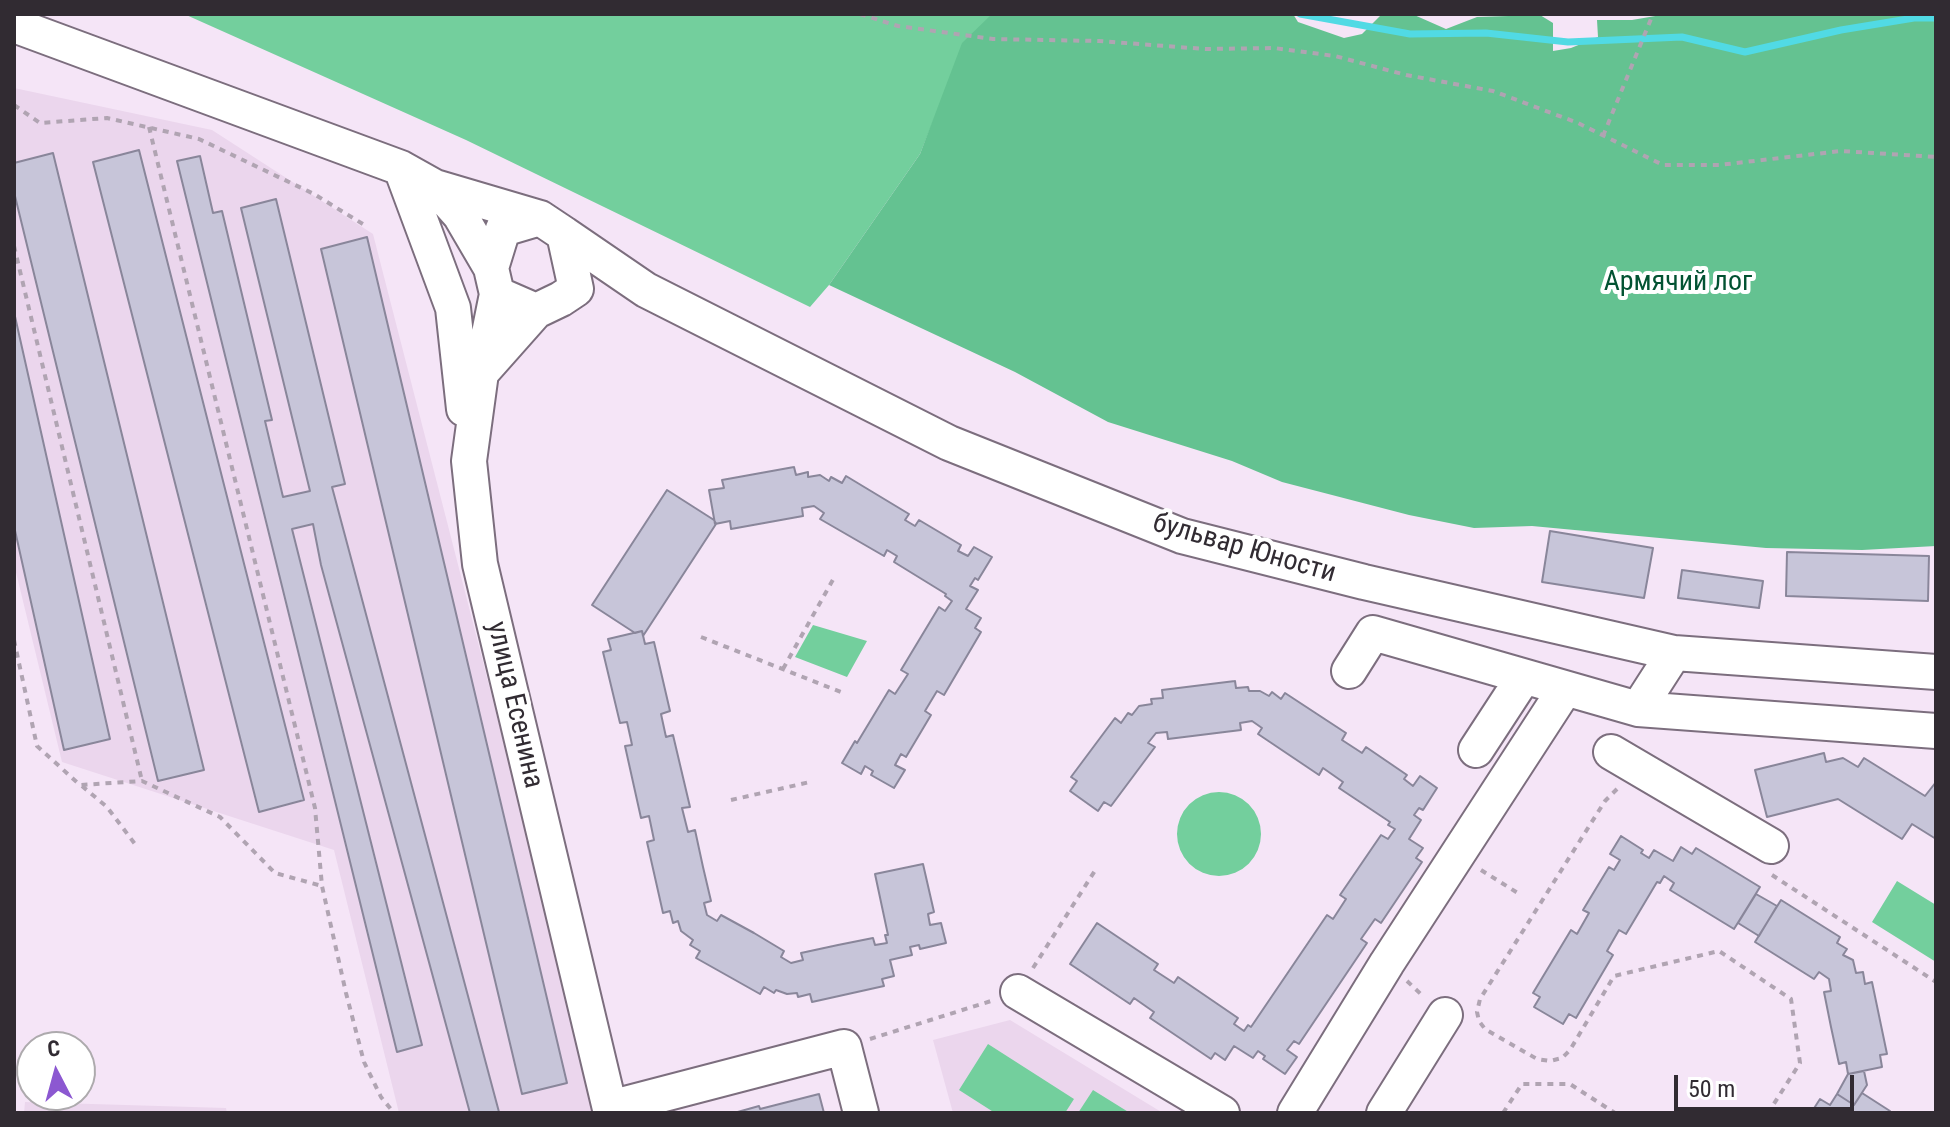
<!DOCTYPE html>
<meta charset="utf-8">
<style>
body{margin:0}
#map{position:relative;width:1950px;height:1127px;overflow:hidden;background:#f5e5f7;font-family:"Roboto Condensed",sans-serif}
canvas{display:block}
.frame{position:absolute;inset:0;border:16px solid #312b32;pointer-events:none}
.north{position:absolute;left:16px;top:1031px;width:80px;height:80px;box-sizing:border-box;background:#fff;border:2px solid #adaaad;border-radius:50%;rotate:354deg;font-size:22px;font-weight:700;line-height:32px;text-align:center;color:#312b32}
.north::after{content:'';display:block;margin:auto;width:28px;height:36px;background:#8c58d1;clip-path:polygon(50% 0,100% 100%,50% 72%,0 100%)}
.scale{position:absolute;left:1674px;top:1075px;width:180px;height:36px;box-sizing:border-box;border:4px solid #312b32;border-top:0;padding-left:10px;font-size:24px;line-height:28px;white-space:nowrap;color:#312b32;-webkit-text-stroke:6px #fff;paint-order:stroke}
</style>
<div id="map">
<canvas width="1950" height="1127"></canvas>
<div class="frame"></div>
<div class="north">С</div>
<div class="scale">50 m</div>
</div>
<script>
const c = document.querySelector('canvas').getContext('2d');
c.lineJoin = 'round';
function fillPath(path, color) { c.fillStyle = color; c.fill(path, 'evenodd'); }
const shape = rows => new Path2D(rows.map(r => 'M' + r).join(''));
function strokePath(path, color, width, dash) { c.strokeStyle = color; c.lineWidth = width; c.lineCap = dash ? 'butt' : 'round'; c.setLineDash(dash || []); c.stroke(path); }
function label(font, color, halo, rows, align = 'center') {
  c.font = font + ' "Roboto Condensed",sans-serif'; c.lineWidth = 8; c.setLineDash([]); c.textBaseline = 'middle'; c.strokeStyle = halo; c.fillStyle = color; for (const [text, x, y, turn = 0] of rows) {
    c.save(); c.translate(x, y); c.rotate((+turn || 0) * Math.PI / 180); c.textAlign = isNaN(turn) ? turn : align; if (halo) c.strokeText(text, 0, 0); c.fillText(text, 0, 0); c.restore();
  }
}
fillPath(shape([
 [14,88,212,130,373,234,599,1113,399,1113,334,850,62,762,14,564],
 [1010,1020,1163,1113,953,1113,933,1040],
 [25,1102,226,1108,227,1113,24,1113]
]), '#ebd6ed');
fillPath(shape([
 [184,14,992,14,940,104,920,154,829,285,810,307,466,140],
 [813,625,867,641,847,677,795,657],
 '1177 834a42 42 0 1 1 84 0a42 42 0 1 1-84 0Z',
 [1897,881,1936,905,1936,962,1872,922],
 [988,1044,1074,1099,1065,1113,995,1113,959,1090],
 [1093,1090,1130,1113,1078,1113]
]), '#73cf9d');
fillPath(shape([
 [992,14,1293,14,1298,22,1344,38,1362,34,1382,14,1412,14,1446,29,1477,17,1540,15,1553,23,1553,51,1571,48,1598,37,1597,20,1632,20,1667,14,1936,14,1936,546,1862,550,1766,548,1532,526,1474,528,1409,515,1282,482,1232,461,1108,422,1015,372,829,285,920,154,962,43]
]), '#64c291');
strokePath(shape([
 [1300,14,1410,34,1486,33,1568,42,1682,37,1745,52,1841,30,1914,18,1936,18]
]), '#51dae4', 7);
const building = shape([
 [139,150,304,800,259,812,93,162,139,150],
 [53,153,204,770,158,781,14,192,14,163,53,153],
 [200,156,213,213,222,211,272,420,265,421,283,497,310,491,241,208,276,199,345,484,332,487,499,1112,470,1113,321,565,313,524,292,529,422,1045,397,1052,177,161,200,156],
 [367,237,567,1083,522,1094,321,249,367,237],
 [14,312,110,739,64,750,14,526,14,312],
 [794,467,796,475,808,472,808,477,820,475,829,481,831,477,842,483,846,476,909,514,905,520,915,526,919,520,961,545,958,551,968,556,974,547,992,557,978,580,975,578,970,586,978,590,966,609,981,618,975,628,981,632,944,695,937,691,925,711,931,715,906,757,901,754,895,765,905,770,894,788,871,775,873,771,865,766,861,774,842,763,855,741,857,743,889,690,895,694,908,674,901,670,939,607,945,611,952,601,945,596,946,594,894,562,897,556,887,550,884,556,820,519,824,513,814,506,802,508,803,516,731,529,730,521,715,524,709,490,724,488,722,480,794,467],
 [667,490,714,520,716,524,643,636,642,631,635,633,592,605,667,490],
 [1550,531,1653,548,1644,598,1542,582,1550,531],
 [1787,552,1929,556,1928,601,1786,596,1787,552],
 [1682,570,1763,581,1759,608,1678,598,1682,570],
 [642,631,645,644,654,642,670,711,661,714,666,737,673,735,690,807,682,808,688,832,695,830,703,867,711,901,704,903,707,915,717,921,721,915,754,933,784,951,781,957,791,963,803,960,801,953,838,945,873,938,875,945,887,943,885,935,888,935,875,874,923,864,934,912,928,914,930,925,941,923,946,943,920,949,919,945,910,947,912,955,890,960,894,976,882,979,884,986,812,1002,810,994,798,997,797,993,787,994,776,990,774,993,764,987,760,994,696,958,700,951,690,945,693,940,681,931,678,921,673,923,670,911,663,913,647,842,654,840,649,816,641,818,625,746,632,745,631,740,627,722,620,723,603,652,611,650,608,639,642,631],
 [1235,681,1236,688,1248,687,1249,691,1260,691,1269,696,1272,692,1281,699,1285,693,1346,733,1342,740,1362,753,1366,747,1407,775,1404,779,1413,786,1420,776,1437,788,1423,810,1419,808,1414,815,1421,820,1409,839,1423,848,1416,858,1422,862,1381,923,1375,919,1361,939,1367,943,1299,1044,1294,1041,1287,1050,1297,1057,1285,1074,1263,1059,1265,1056,1258,1051,1253,1058,1234,1046,1225,1060,1215,1053,1211,1059,1150,1018,1154,1012,1134,998,1130,1004,1070,964,1097,923,1158,964,1154,970,1174,983,1178,977,1238,1018,1234,1024,1244,1031,1248,1025,1251,1027,1327,915,1333,919,1346,899,1340,895,1381,835,1388,839,1395,829,1388,825,1390,822,1339,788,1343,782,1323,768,1319,775,1258,734,1262,728,1252,721,1240,723,1241,730,1168,739,1167,732,1156,733,1148,743,1155,747,1111,806,1104,802,1098,811,1070,791,1077,781,1071,777,1115,718,1121,723,1128,713,1132,715,1139,706,1152,704,1151,699,1163,698,1162,690,1235,681],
 [1824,753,1826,762,1843,758,1858,767,1864,758,1925,796,1936,782,1936,839,1912,824,1902,839,1838,799,1767,817,1755,770,1824,753],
 [1621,836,1643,850,1641,853,1649,858,1654,850,1673,861,1681,847,1692,854,1696,848,1760,887,1734,929,1670,890,1674,883,1664,876,1660,883,1657,882,1626,934,1619,930,1607,951,1613,955,1576,1018,1569,1014,1563,1024,1534,1007,1540,997,1533,993,1571,930,1577,934,1589,913,1583,910,1609,867,1614,870,1620,860,1610,854,1621,836],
 [1756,894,1777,906,1759,936,1738,923,1756,894],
 [1781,900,1840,937,1837,943,1847,949,1843,955,1853,960,1856,973,1863,972,1865,984,1872,982,1887,1054,1880,1055,1882,1067,1848,1074,1846,1062,1839,1064,1831,1027,1824,992,1831,991,1829,979,1819,972,1814,979,1755,942,1781,900],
 [1864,1071,1867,1085,1854,1105,1837,1094,1848,1074,1864,1071],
 [1862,1093,1890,1111,1888,1113,1811,1113,1820,1099,1830,1105,1837,1094,1854,1105,1862,1093],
 [819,1094,824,1113,734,1113,759,1106,760,1109,819,1094]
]);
fillPath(building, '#c7c5d9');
strokePath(building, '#89869a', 2);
const minor = shape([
 [14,25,401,168,435,187,540,218],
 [401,168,453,308,464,409],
 [435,187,460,215,491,268],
 [540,218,564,234,576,289,561,299,536,311,497,294,491,268,503,229,540,218],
 [564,234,646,290,949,443,1182,536,1364,582,1674,653,1936,672],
 [497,294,481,373,469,461,480,564,611,1113],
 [481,373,536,311],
 [1349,671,1373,633,1638,709,1936,731],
 [1638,709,1674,653],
 [1476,750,1523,678],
 [1611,752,1771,846],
 [1018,992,1222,1113],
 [610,1108,844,1047,861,1113],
 [1295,1113,1387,963,1565,689],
 [1384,1113,1445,1015]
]);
strokePath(minor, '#7c6e7e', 38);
strokePath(shape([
 [860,14,898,26,993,39,1099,41,1205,49,1274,48,1335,56,1406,75,1493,91,1578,123,1663,165,1719,165,1841,151,1936,157],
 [14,105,40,123,107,118,199,139,314,194,366,226],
 [149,127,315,808,322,886,346,993,364,1062,381,1097,394,1113],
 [1603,136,1653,14],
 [14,246,142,781],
 [701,637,846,694],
 [14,640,37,746,80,785,142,781,220,817,275,873,322,886],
 [783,669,835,576],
 [82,786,107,807,138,848],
 [1617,789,1605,801,1480,999,1477,1012,1479,1021,1485,1029,1537,1059,1550,1061,1562,1058,1570,1050,1614,976,1719,951,1791,999,1800,1063,1768,1113],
 [731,800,810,782],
 [1481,870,1521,895],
 [1772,875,1936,982],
 [1033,968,1096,869],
 [1407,981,1424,997],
 [870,1039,991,1001],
 [1503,1113,1522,1084,1570,1084,1615,1113]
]), '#b0a4b2', 4, [6, 6]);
strokePath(minor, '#fff', 34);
label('28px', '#025232', '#fff', [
 ["Армячий лог",1678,283]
]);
label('28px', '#312b32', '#fff', [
 ["бульвар Юности",1244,549,16],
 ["улица Есенина",514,705,77]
]);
</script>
